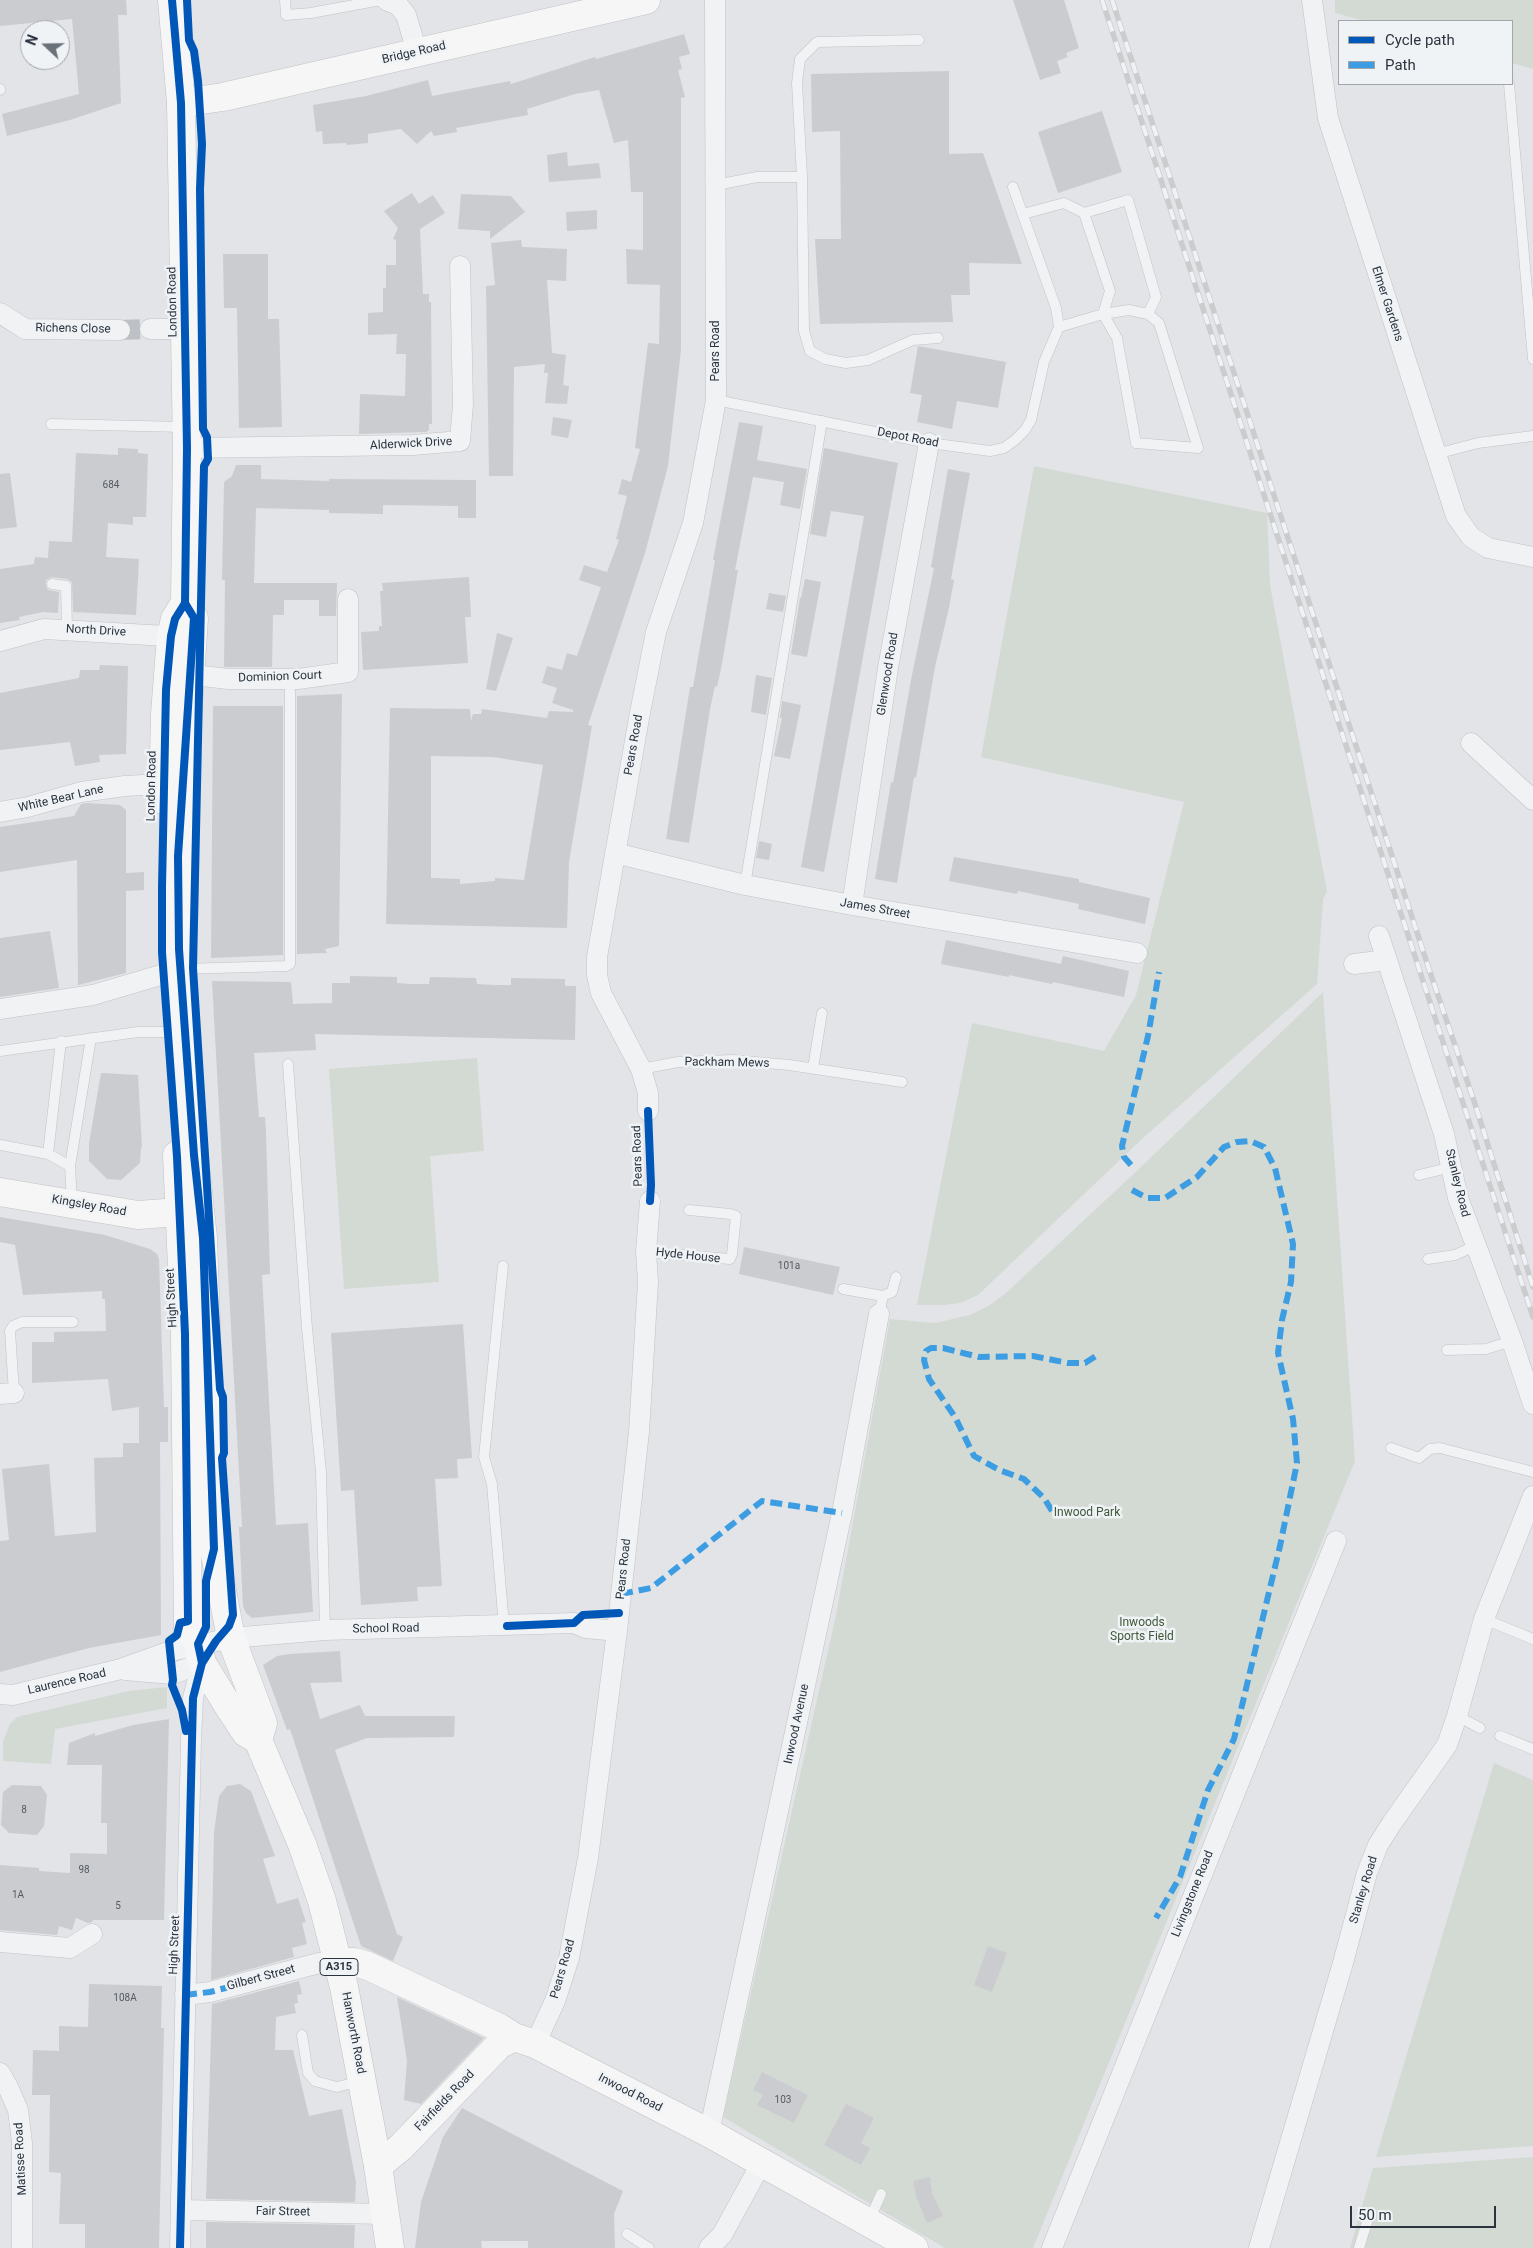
<!DOCTYPE html>
<style>
body{margin:0}
#map{position:relative;width:1533px;height:2248px;overflow:hidden;background:#e2e4e7;font-family:Roboto,sans-serif}
canvas{display:block}
.legend{position:absolute;left:1338px;top:20px;width:175px;height:65px;box-sizing:border-box;background:#f0f3f6;border:1px solid #a1a6ac;margin:0;padding:6px 9px;list-style:none;font-size:15px;color:#2b333e}
.legend li{display:flex;align-items:center;gap:10px;height:25px}
.legend b{width:25px;border:1px solid #a1a6ac}
.north{position:absolute;left:20px;top:20px;width:50px;height:50px;box-sizing:border-box;background:#f0f3f6;border:1px solid #a1a6ac;border-radius:50%;rotate:291deg;font-size:14px;font-weight:700;line-height:20px;text-align:center;color:#2b333e}
.north::after{content:'';display:block;margin:auto;width:18px;height:22px;background:#6b7179;clip-path:polygon(50% 0,100% 100%,50% 72%,0 100%)}
.scale{position:absolute;left:1350px;top:2206px;width:146px;height:22px;box-sizing:border-box;border:2px solid #2b333e;border-top:0;padding-left:6px;font-size:15px;line-height:18px;white-space:nowrap;color:#2b333e;-webkit-text-stroke:4px #f0f3f6;paint-order:stroke}
</style>
<div id="map">
<canvas width="1533" height="2248"></canvas>
<ul class="legend">
<li><b style="height:6px;background:#0057b8"></b>Cycle path</li>
<li><b style="height:6px;background:#3d9de3"></b>Path</li>
</ul>
<div class="north">N</div>
<div class="scale">50 m</div>
</div>
<script>
const c = document.querySelector('canvas').getContext('2d');
c.lineJoin = 'round';
function fillPath(path, color) { c.fillStyle = color; c.fill(path, 'evenodd'); }
const shape = rows => new Path2D(rows.map(r => 'M' + r).join(''));
function strokePath(path, color, width, dash) { c.strokeStyle = color; c.lineWidth = width; c.lineCap = dash ? 'butt' : 'round'; c.setLineDash(dash || []); c.stroke(path); }
function label(font, color, halo, rows, align = 'center') {
  c.font = font + ' Roboto,sans-serif'; c.lineWidth = 5; c.setLineDash([]); c.textBaseline = 'middle'; c.strokeStyle = halo; c.fillStyle = color; for (const [text, x, y, turn = 0] of rows) {
    c.save(); c.translate(x, y); c.rotate((+turn || 0) * Math.PI / 180); c.textAlign = isNaN(turn) ? turn : align; if (halo) c.strokeText(text, 0, 0); c.fillText(text, 0, 0); c.restore();
  }
}
fillPath(shape([
 [1335,0,1533,0,1533,69,1512,63,1512,21,1365,21,1335,13],
 [1034,466,1267,513,1270,585,1327,891,1323,900,1317,984,1143,1138,978,1295,960,1303,944,1305,917,1305,972,1023,1104,1051,1136,995,1184,802,981,757],
 [1323,992,1355,1461,1033,2248,945,2248,723,2117,836,1615,890,1319,935,1323,970,1315,990,1305,1006,1293,1142,1166],
 [477,1058,484,1151,430,1156,439,1282,344,1289,329,1069],
 [167,1687,167,1708,55,1729,51,1764,3,1761,3,1741,10,1724,17,1717,129,1691],
 [1494,1763,1533,1780,1533,2146,1376,2157],
 [1533,2157,1533,2248,1350,2248,1373,2168]
]), '#d3dad3');
fillPath(shape([
 [0,0,126,0,127,15,118,15,121,103,70,120,7,136,2,114,79,94,72,19,0,26],
 [1013,0,1064,0,1079,48,1066,53,1068,57,1057,61,1061,73,1040,80],
 [684,34,690,54,679,57,682,69,678,70,685,97,681,98,681,350,668,466,645,553,588,725,592,726,569,862,567,928,386,924,390,708,470,709,471,721,473,714,481,714,482,709,547,718,549,711,573,712,573,710,552,703,557,688,542,683,547,666,562,670,567,653,577,656,601,587,579,580,584,565,607,572,619,540,616,539,627,496,618,494,622,479,631,482,640,449,635,448,648,343,659,344,660,285,627,284,626,249,643,250,643,192,631,192,628,140,614,143,599,90,575,94,527,109,528,115,456,128,457,132,434,136,431,131,417,144,401,129,368,134,368,143,347,145,346,143,323,144,322,131,316,132,313,105,366,96,428,80,432,96,510,81,511,84,595,57,596,59],
 [431,756,493,757,543,765,524,880,495,878,495,881,460,884,460,879,431,878],
 [949,71,949,154,983,153,1022,264,969,263,970,295,951,295,953,322,820,324,815,239,841,239,840,131,812,132,811,74],
 [1102,111,1122,172,1058,193,1038,132],
 [567,152,568,166,599,163,601,178,549,182,547,155],
 [412,193,419,204,433,195,445,213,420,229,423,294,429,294,429,302,431,302,432,424,429,424,429,430,426,432,359,434,360,394,405,396,406,354,396,354,397,334,368,335,368,313,383,312,383,288,386,288,386,265,396,265,396,240,393,239,398,228,384,211],
 [461,194,511,196,525,212,490,239,490,231,458,229],
 [597,210,597,229,567,231,566,212],
 [521,240,522,247,567,249,566,281,547,280,552,353,566,355,563,385,569,386,567,404,545,403,548,373,544,373,545,364,514,367,513,476,489,476,486,286,495,285,491,243],
 [223,254,268,254,268,319,279,319,282,427,239,428,237,308,224,308],
 [918,346,1006,362,998,408,957,401,952,429,917,422,922,395,910,393],
 [553,417,572,420,568,438,551,435],
 [739,422,763,426,757,460,807,469,800,509,780,505,784,482,753,477,735,570,738,570,721,669,717,687,715,686,710,709,689,843,666,839,690,687,693,687,715,560,713,560],
 [118,448,138,449,138,453,148,454,146,517,133,517,133,525,108,523,106,557,139,559,136,615,73,612,72,582,67,579,52,577,46,580,46,586,48,590,59,592,58,613,43,612,19,617,20,620,0,623,0,569,34,564,35,557,48,558,49,541,72,542,76,453,118,455],
 [824,448,898,463,824,872,801,867,864,516,831,511,826,537,810,534],
 [236,465,261,465,261,479,329,481,329,479,476,480,476,518,458,518,458,506,383,505,383,514,329,513,329,510,256,508,254,583,337,583,336,616,319,616,319,600,284,600,284,615,273,615,272,667,224,667,225,580,222,580,224,482,232,476],
 [948,469,970,473,951,579,954,580,949,608,935,667,916,778,914,777,897,883,875,879,891,782,893,783,911,680,934,568,931,567],
 [10,473,17,527,0,529,0,474],
 [469,577,471,617,465,617,468,663,363,670,361,632,379,631,379,626,382,626,380,591,383,591,382,583],
 [805,579,821,582,807,657,791,654,800,598,801,598],
 [769,593,786,596,783,612,766,609],
 [497,633,513,638,496,691,486,689],
 [100,665,128,666,126,754,99,755,100,762,75,766,70,742,0,750,0,693,79,678,80,670,99,670],
 [756,675,772,678,766,715,751,712],
 [342,694,339,946,325,949,327,953,297,954,297,696],
 [782,701,801,705,790,759,774,756,782,718,780,718],
 [213,706,283,706,283,955,211,958],
 [87,803,120,805,126,810,126,873,144,872,144,890,126,891,126,973,78,985,77,860,0,872,0,827,74,816,81,804],
 [759,841,772,844,769,860,756,858],
 [954,857,1079,879,1079,882,1150,898,1145,924,1078,909,1079,904,1018,891,1017,894,949,881],
 [50,931,59,988,0,997,0,938],
 [946,940,1061,964,1063,956,1129,971,1124,997,1053,982,1052,984,1009,975,1009,977,941,964],
 [350,976,397,977,397,983,412,984,429,984,430,977,476,978,477,984,495,985,511,985,511,978,565,979,565,986,576,986,575,1040,315,1034,316,1050,254,1053,259,1117,265,1117,266,1132,270,1274,262,1275,276,1525,308,1523,313,1612,252,1618,246,1613,243,1606,239,1527,242,1527,212,981,291,982,293,1004,332,1003,332,983,350,983],
 [101,1073,138,1075,142,1147,141,1147,140,1163,121,1180,107,1179,89,1161,89,1143],
 [0,1217,105,1235,150,1249,157,1254,159,1259,164,1407,168,1407,168,1442,160,1442,161,1635,89,1648,0,1672,0,1541,9,1540,2,1469,49,1464,55,1536,96,1532,94,1458,123,1457,123,1443,139,1443,139,1407,112,1411,108,1379,32,1383,32,1342,54,1342,54,1332,106,1331,105,1299,102,1299,102,1291,23,1295,15,1245,0,1242],
 [744,1247,840,1267,833,1295,739,1274],
 [463,1324,472,1458,457,1459,458,1478,435,1479,442,1586,417,1587,418,1601,361,1605,354,1490,341,1491,331,1333],
 [340,1651,342,1682,310,1683,320,1719,360,1705,365,1716,455,1716,454,1737,367,1738,335,1750,397,1934,403,1937,393,1961,361,1946,290,1729,287,1730,263,1665,277,1656,289,1654],
 [169,1719,164,1920,93,1920,92,1922,88,1923,76,1918,72,1930,59,1926,57,1935,0,1930,0,1865,39,1868,39,1871,70,1873,70,1853,107,1854,107,1823,101,1823,102,1765,67,1765,69,1743,95,1733,95,1736,133,1725],
 [240,1784,251,1791,275,1856,263,1859,277,1904,298,1898,306,1922,302,1923,307,1944,292,1948,294,1957,211,1980,214,1832,219,1796,227,1786],
 [12,1785,41,1786,47,1795,44,1826,37,1835,9,1833,1,1825,3,1792],
 [988,1946,1007,1953,992,1992,974,1985],
 [299,1981,302,1994,297,1995,298,2003,294,2004,296,2013,276,2017,275,2050,293,2050,309,2116,342,2109,356,2182,355,2202,206,2199,212,2004],
 [89,1984,162,1986,161,2028,164,2028,159,2248,85,2248,85,2224,59,2224,61,2173,49,2172,50,2095,32,2095,33,2050,59,2051,59,2026,88,2027],
 [397,1997,484,2038,421,2104,404,2100,407,2061],
 [762,2072,808,2095,794,2123,757,2105,763,2095,753,2090],
 [846,2104,874,2118,861,2143,870,2148,861,2165,824,2145],
 [462,2108,623,2191,614,2214,615,2248,528,2248,528,2241,481,2241,482,2248,415,2248,421,2202,443,2137],
 [930,2177,932,2193,943,2216,927,2223,916,2196,913,2181],
 [206,2222,355,2225,354,2248,206,2248]
]), '#cbcccf');
strokePath(shape([
 [120,330,150,329]
]), '#bdc1c5', 20, [20, 10]);
const lane = shape([
 [285,0,286,15,311,13,381,0],
 [1509,84,1533,359],
 [0,89,0,90],
 [802,177,804,331,810,351,825,359,846,363,868,360,913,340,938,338],
 [716,185,757,177,802,177,797,83,800,59,817,42,919,40],
 [1084,213,1128,200,1156,297,1148,314],
 [1023,214,1064,203,1084,213,1110,291,1103,314,1059,327],
 [1129,310,1148,314,1159,323,1198,448,1136,443,1117,338,1103,314,1129,310],
 [716,400,929,443,990,451,1004,448,1015,440,1025,430,1031,420,1044,362,1059,327,1056,308,1013,187],
 [51,424,185,427],
 [1436,454,1478,443,1533,436],
 [52,584,66,586,67,629],
 [745,885,822,421],
 [181,969,286,966,290,964,290,691],
 [61,1041,48,1154,70,1166],
 [0,1051,138,1032,170,1032],
 [288,1064,307,1328,321,1472,325,1630],
 [813,1068,822,1013],
 [641,1069,678,1062,733,1060,789,1065,902,1082],
 [0,1145,48,1154],
 [1419,1175,1452,1167],
 [72,1202,70,1166,91,1038],
 [646,1252,730,1259,732,1254,736,1216,730,1214,689,1210],
 [1428,1259,1455,1255,1475,1246],
 [503,1266,484,1457,492,1484,504,1626],
 [843,1289,883,1296,879,1314],
 [883,1296,892,1292,896,1277],
 [1447,1350,1486,1349,1512,1341],
 [14,1393,10,1331,13,1326,22,1322,73,1322],
 [1391,1448,1419,1458,1430,1449,1440,1448,1533,1472],
 [1484,1619,1533,1639],
 [1457,1716,1480,1728],
 [1500,1736,1533,1749],
 [302,2035,308,2073,315,2081,337,2087,361,2081],
 [869,2221,881,2194],
 [627,2234,649,2248],
 [1359,2248,1367,2222]
]);
const street = shape([
 [386,0,398,5,406,15,417,52],
 [1312,0,1328,118,1456,516,1471,537,1488,548,1533,557],
 [0,313,25,329,120,330],
 [150,329,184,329],
 [187,448,413,445,460,441,463,404,460,266],
 [0,641,44,629,184,637],
 [177,673,228,679,298,679,348,672,348,599],
 [1471,743,1533,800],
 [0,812,28,807,81,792,125,786,177,783],
 [615,853,745,885,852,905,1137,953],
 [852,905,888,668,929,443],
 [1379,936,1444,1134,1458,1198,1512,1341,1533,1404],
 [1354,964,1387,960],
 [0,1009,93,995,164,974],
 [648,1111,648,1093,641,1069,601,993,597,975,597,957,639,718,656,632,693,523,716,400,715,0],
 [0,1394,14,1393],
 [125,1670,172,1674,202,1663],
 [0,1694,13,1695,121,1669,171,1651,231,1638,325,1630,574,1623,586,1628,617,1631],
 [0,1942,70,1948,92,1934],
 [185,1995,210,1992,319,1963,337,1962],
 [535,2044,555,2001,569,1958,588,1858,617,1631,639,1432,648,1282,646,1252,650,1201],
 [0,2073,8,2087,18,2110,22,2143,22,2248],
 [709,2133,842,1513,879,1314],
 [181,2210,385,2214],
 [180,2248,191,1740,193,1698,202,1663],
 [709,2248,722,2235,762,2162],
 [1052,2248,1336,1541],
 [1259,2248,1343,1963,1367,1873,1378,1845,1392,1823,1447,1745,1457,1716,1484,1619,1533,1496]
]);
const secondary = shape([
 [181,103,223,97,646,0],
 [0,1192,138,1215,179,1212],
 [337,1962,355,1962,368,1966,500,2028,514,2037,535,2044,709,2133,914,2248],
 [378,2166,401,2147,499,2045,514,2037]
]);
const primary = shape([
 [172,0,181,103,187,448,185,603,194,618,178,856,179,949,194,1155,203,1238,214,1549,231,1638,263,1723,258,1740],
 [163,800,165,714,171,636,175,619,185,603],
 [177,1155,185,1334,188,1627,198,1644,202,1663,227,1704,246,1733,258,1740,302,1844,322,1901,344,1987,378,2166,390,2248]
]);
strokePath(lane, '#c1c2c5', 11);
strokePath(street, '#c1c2c5', 21);
strokePath(secondary, '#c1c2c5', 29);
strokePath(primary, '#bfc1c4', 29);
strokePath(lane, '#f1f2f4', 10);
strokePath(street, '#f1f2f4', 20);
strokePath(secondary, '#f6f6f6', 28);
strokePath(primary, '#f6f6f6', 28);
const rail = shape([
 [1102,0,1533,1317],
 [1112,0,1429,969,1474,1101,1533,1287]
]);
strokePath(rail, '#cbccce', 5.5);
strokePath(rail, '#f0f3f6', 4, [11]);
strokePath(shape([
 [1131,1165,1124,1157,1122,1146,1148,1036,1159,972],
 [1132,1190,1147,1198,1165,1198,1197,1177,1224,1147,1237,1142,1250,1141,1264,1147,1275,1168,1293,1244,1291,1282,1282,1320,1278,1353,1293,1419,1297,1463,1280,1546,1234,1739,1208,1790,1180,1877,1156,1918],
 [1052,1511,1044,1498,1024,1479,999,1470,974,1456,955,1417,929,1379,924,1360,926,1351,931,1348,943,1348,979,1357,1033,1356,1068,1363,1085,1363,1096,1356],
 [621,1594,651,1588,762,1501,842,1513],
 [185,1995,210,1992,260,1979]
]), '#3d9de3', 6, [12, 6]);
strokePath(shape([
 [172,0,181,103,187,448,185,603,194,618,178,856,179,949,194,1155,203,1238,214,1549,206,1581,206,1627,198,1644,202,1663,193,1698,180,2248],
 [187,0,189,40,194,51,198,81,202,144,200,189,203,429,207,437,208,459,204,466,193,968,220,1389,223,1397,224,1453,222,1458,233,1615,229,1626,216,1641,202,1663],
 [185,603,175,619,171,636,166,690,162,887,162,952,177,1157,185,1334,188,1621,180,1623,177,1635,169,1641,173,1680,172,1685,182,1710,186,1731],
 [648,1111,651,1185,650,1201],
 [507,1626,574,1623,583,1615,619,1613]
]), '#0057b8', 8);
label('10px', '#545a63', null, [
 ["684",111,485],
 ["101a",789,1266],
 ["8",24,1810],
 ["98",84,1870],
 ["1A",18,1895],
 ["5",118,1906],
 ["108A",125,1998],
 ["103",783,2100]
]);
for (const [x, y, w] of [
 [339,1967,38]
]) { const box = new Path2D(); box.roundRect(x - w / 2, y - 8.5, w, 17, 4); c.fillStyle = '#f0f3f6'; c.fill(box); strokePath(box, '#2b333e', 1); }
label('bold 11px', '#2b333e', null, [
 ["A315",339,1967]
]);
label('12px', '#2b333e', '#f0f3f6', [
 ["Bridge Road",414,53,-13],
 ["London Road",173,302,-91],
 ["Elmer Gardens",1387,304,72],
 ["Richens Close",73,329,1],
 ["Pears Road",716,351,-90],
 ["Depot Road",908,438,11],
 ["Alderwick Drive",411,444,-3],
 ["North Drive",96,631,3],
 ["Glenwood Road",888,674,-81],
 ["Dominion Court",280,677,-2],
 ["Pears Road",634,745,-80],
 ["London Road",152,786,-89],
 ["White Bear Lane",61,799,-13],
 ["James Street",875,909,10],
 ["Packham Mews",727,1063,1],
 ["Pears Road",638,1156,-92],
 ["Stanley Road",1457,1183,76],
 ["Kingsley Road",89,1206,10],
 ["Hyde House",688,1256,6],
 ["High Street",172,1298,-93],
 ["Pears Road",624,1569,-84],
 ["School Road",386,1629,-1],
 ["Laurence Road",67,1682,-13],
 ["Inwood Avenue",797,1724,-78],
 ["Stanley Road",1364,1890,-73],
 ["Livingstone Road",1193,1894,-68],
 ["High Street",175,1945,-88],
 ["Pears Road",563,1969,-74],
 ["Gilbert Street",261,1978,-15],
 ["Hanworth Road",353,2033,79],
 ["Inwood Road",630,2093,27],
 ["Fairfields Road",445,2101,-46],
 ["Matisse Road",21,2159,-93],
 ["Fair Street",283,2212,1]
]);
label('12px', '#41583a', '#f0f3f6', [
 ["Inwood Park",1087,1513],
 ["Inwoods",1142,1623],
 ["Sports Field",1142,1637]
]);
</script>
